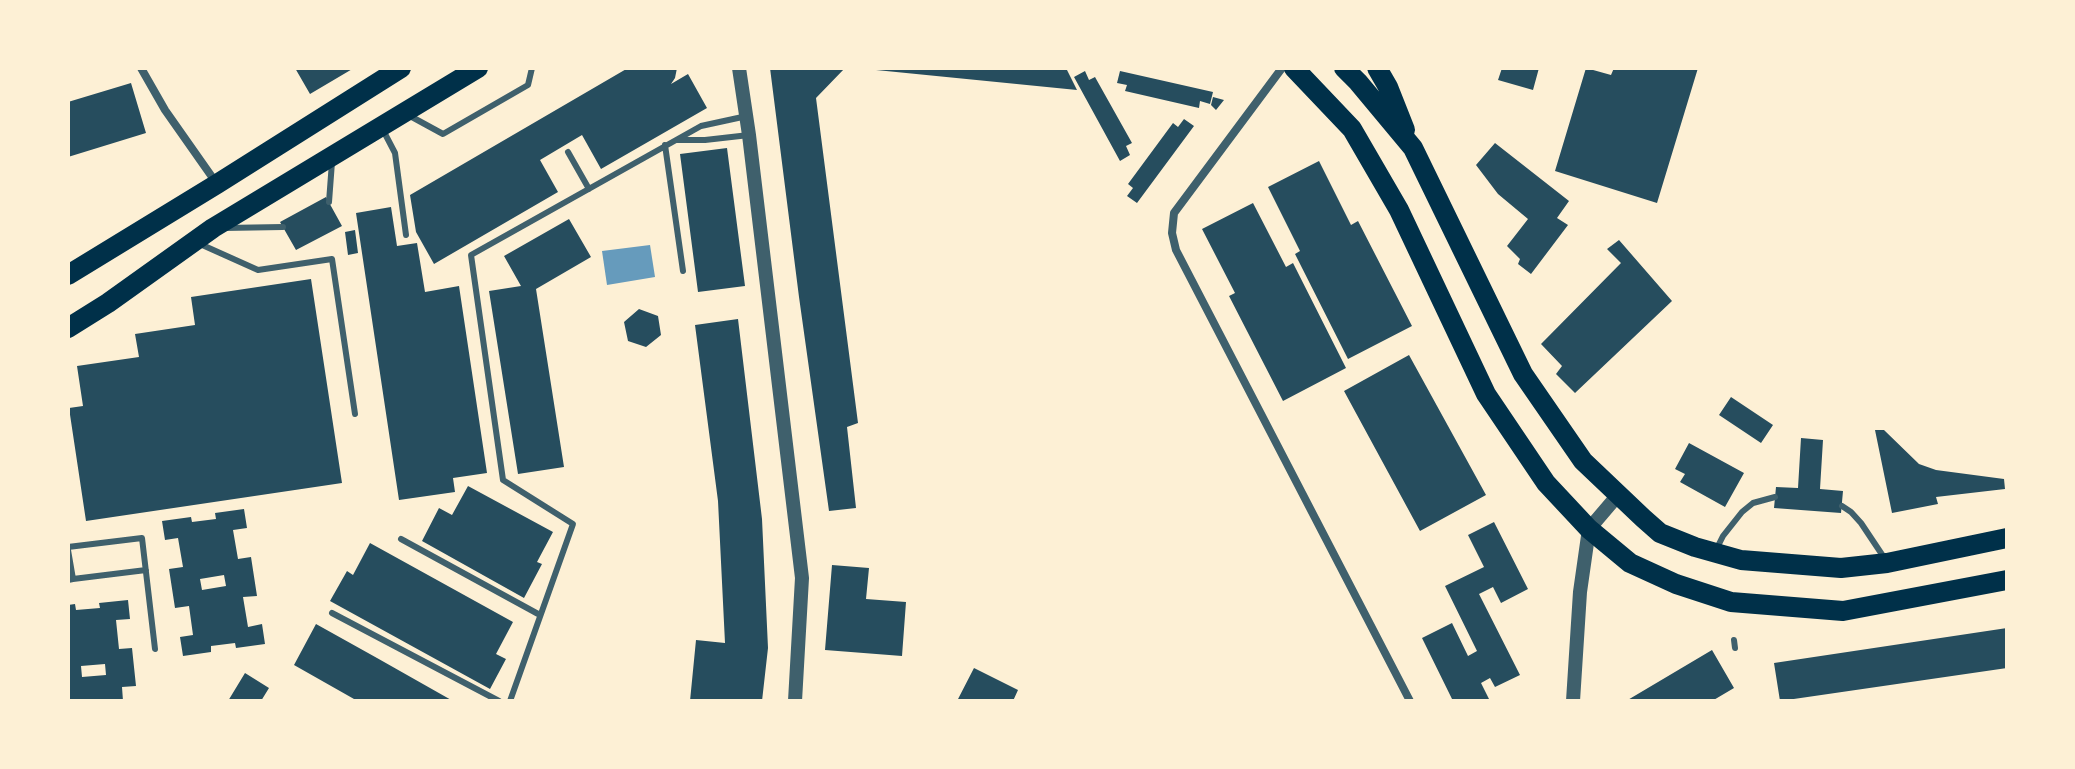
<!DOCTYPE html>
<style>
body{margin:0}
#map{position:relative;width:2075px;height:769px;overflow:hidden;background:#fdf0d5;font-family:Poppins,sans-serif}
canvas{display:block}
.frame{position:absolute;inset:0;border:70px solid #fdf0d5;pointer-events:none}
</style>
<div id="map">
<canvas width="2075" height="769"></canvas>
<div class="frame"></div>
</div>
<script>
const c = document.querySelector('canvas').getContext('2d');
c.lineJoin = 'round';
function fillPath(path, color) { c.fillStyle = color; c.fill(path, 'evenodd'); }
const shape = rows => new Path2D(rows.map(r => 'M' + r).join(''));
function strokePath(path, color, width, dash) { c.strokeStyle = color; c.lineWidth = width; c.lineCap = dash ? 'butt' : 'round'; c.setLineDash(dash || []); c.stroke(path); }
fillPath(shape([
 [650,245,655,277,607,285,602,251]
]), '#669bbc');
fillPath(shape([
 [295,68,354,68,310,94],
 [628,68,677,68,675,78,671,84,688,74,707,108,601,169,582,135,540,160,558,192,434,264,416,232,410,195],
 [770,68,845,68,816,98,858,423,847,427,856,508,829,511,799,297],
 [876,68,1066,68,1077,90,876,70],
 [1502,68,1539,68,1533,90,1498,80],
 [1586,68,1611,75,1614,68,1698,68,1657,203,1555,171],
 [1085,71,1089,80,1095,77,1132,143,1126,146,1130,155,1120,161,1074,77],
 [1120,71,1213,92,1210,104,1200,101,1199,108,1125,91,1127,85,1117,83],
 [131,83,146,133,68,157,68,102],
 [1213,97,1224,100,1216,110,1211,105],
 [1184,119,1194,126,1137,203,1127,196,1133,188,1128,184,1173,123,1178,127],
 [1495,143,1569,201,1557,218,1568,225,1531,274,1518,264,1520,259,1507,246,1528,219,1498,194,1476,165],
 [727,148,745,286,698,292,680,154],
 [1319,161,1351,225,1358,221,1412,326,1348,359,1295,254,1300,251,1268,187],
 [326,197,342,226,296,250,280,222],
 [1253,203,1286,267,1293,263,1346,368,1283,401,1229,296,1235,293,1202,229],
 [391,207,397,246,417,243,425,292,459,286,487,473,453,478,455,492,399,500,356,213],
 [569,219,591,257,536,289,564,467,518,474,489,291,521,286,504,256],
 [355,230,358,253,348,255,345,232],
 [1619,240,1672,301,1575,393,1556,374,1562,366,1541,344,1621,263,1607,249],
 [311,279,342,483,86,521,69,408,83,406,77,366,139,357,135,334,195,325,191,297],
 [639,309,658,316,661,335,646,347,628,341,624,322],
 [738,319,762,519,768,648,762,701,690,701,696,640,725,643,718,501,695,325],
 [1409,355,1486,495,1420,531,1344,391],
 [1731,397,1773,425,1761,443,1719,415],
 [1875,430,1884,430,1919,464,1936,470,2004,479,2005,489,1936,497,1938,504,1892,513],
 [1801,438,1823,440,1820,489,1843,491,1841,513,1774,508,1776,487,1798,488],
 [1689,443,1744,473,1725,507,1680,482,1685,474,1675,469],
 [468,486,553,532,537,562,542,564,524,598,422,541,439,508,452,515],
 [244,509,247,528,233,530,238,559,251,557,257,596,243,597,248,627,262,624,265,644,236,648,235,643,211,646,211,652,183,656,180,637,193,635,189,606,175,608,169,569,183,567,178,538,165,540,162,521,191,517,192,522,216,519,215,513],
 [224,575,226,586,202,590,200,579],
 [1494,522,1528,589,1501,603,1493,587,1479,594,1520,675,1495,687,1490,678,1481,683,1490,701,1453,701,1422,638,1452,623,1468,656,1477,651,1445,586,1484,567,1468,535],
 [370,543,513,622,496,654,506,659,490,689,330,601,347,571,353,575],
 [832,565,869,568,866,599,906,602,902,656,825,650],
 [128,600,130,619,116,620,119,649,132,648,136,686,122,687,123,701,69,701,68,605,75,604,76,610,100,608,99,603],
 [105,664,106,675,82,677,81,666],
 [316,624,377,658,453,701,358,701,354,699,294,665],
 [2007,628,2007,668,1780,701,1774,663],
 [1712,650,1734,688,1712,701,1626,701],
 [974,668,1018,690,1013,701,957,701],
 [245,673,269,688,261,701,228,701]
]), '#264d5e');
strokePath(shape([
 [410,116,443,134,528,85,532,68],
 [383,130,395,153,406,235],
 [677,140,705,140,749,135],
 [665,145,683,271],
 [568,152,589,189],
 [329,202,332,162],
 [224,228,283,227],
 [200,244,258,270,332,259,355,414],
 [1842,506,1851,512,1861,523,1885,559],
 [401,539,540,615],
 [68,547,142,538,155,649],
 [68,550,73,579,68,580],
 [1716,550,1723,536,1742,512,1753,503,1775,497],
 [73,579,146,570],
 [332,613,499,701],
 [1734,640,1735,648],
 [510,701,573,524,503,480,471,255,701,126,747,116]
]), '#3f606c', 6);
strokePath(shape([
 [141,68,165,110,217,184],
 [1282,68,1174,213,1172,233,1176,250,1410,701]
]), '#3f606c', 8);
strokePath(shape([
 [739,68,749,135,802,578,795,701],
 [1573,701,1580,592,1589,529,1618,495]
]), '#3f606c', 14);
strokePath(shape([
 [1294,68,1352,129,1399,210,1486,394,1546,483,1589,529,1630,563,1676,584,1731,602,1843,611,2007,580],
 [1344,68,1358,82,1413,148,1523,374,1583,461,1643,518,1660,533,1695,547,1741,560,1841,568,1887,563,2007,538],
 [1377,68,1388,87,1405,130],
 [68,275,217,184,401,68],
 [68,328,108,303,213,228,478,68]
]), '#003049', 20);
</script>
